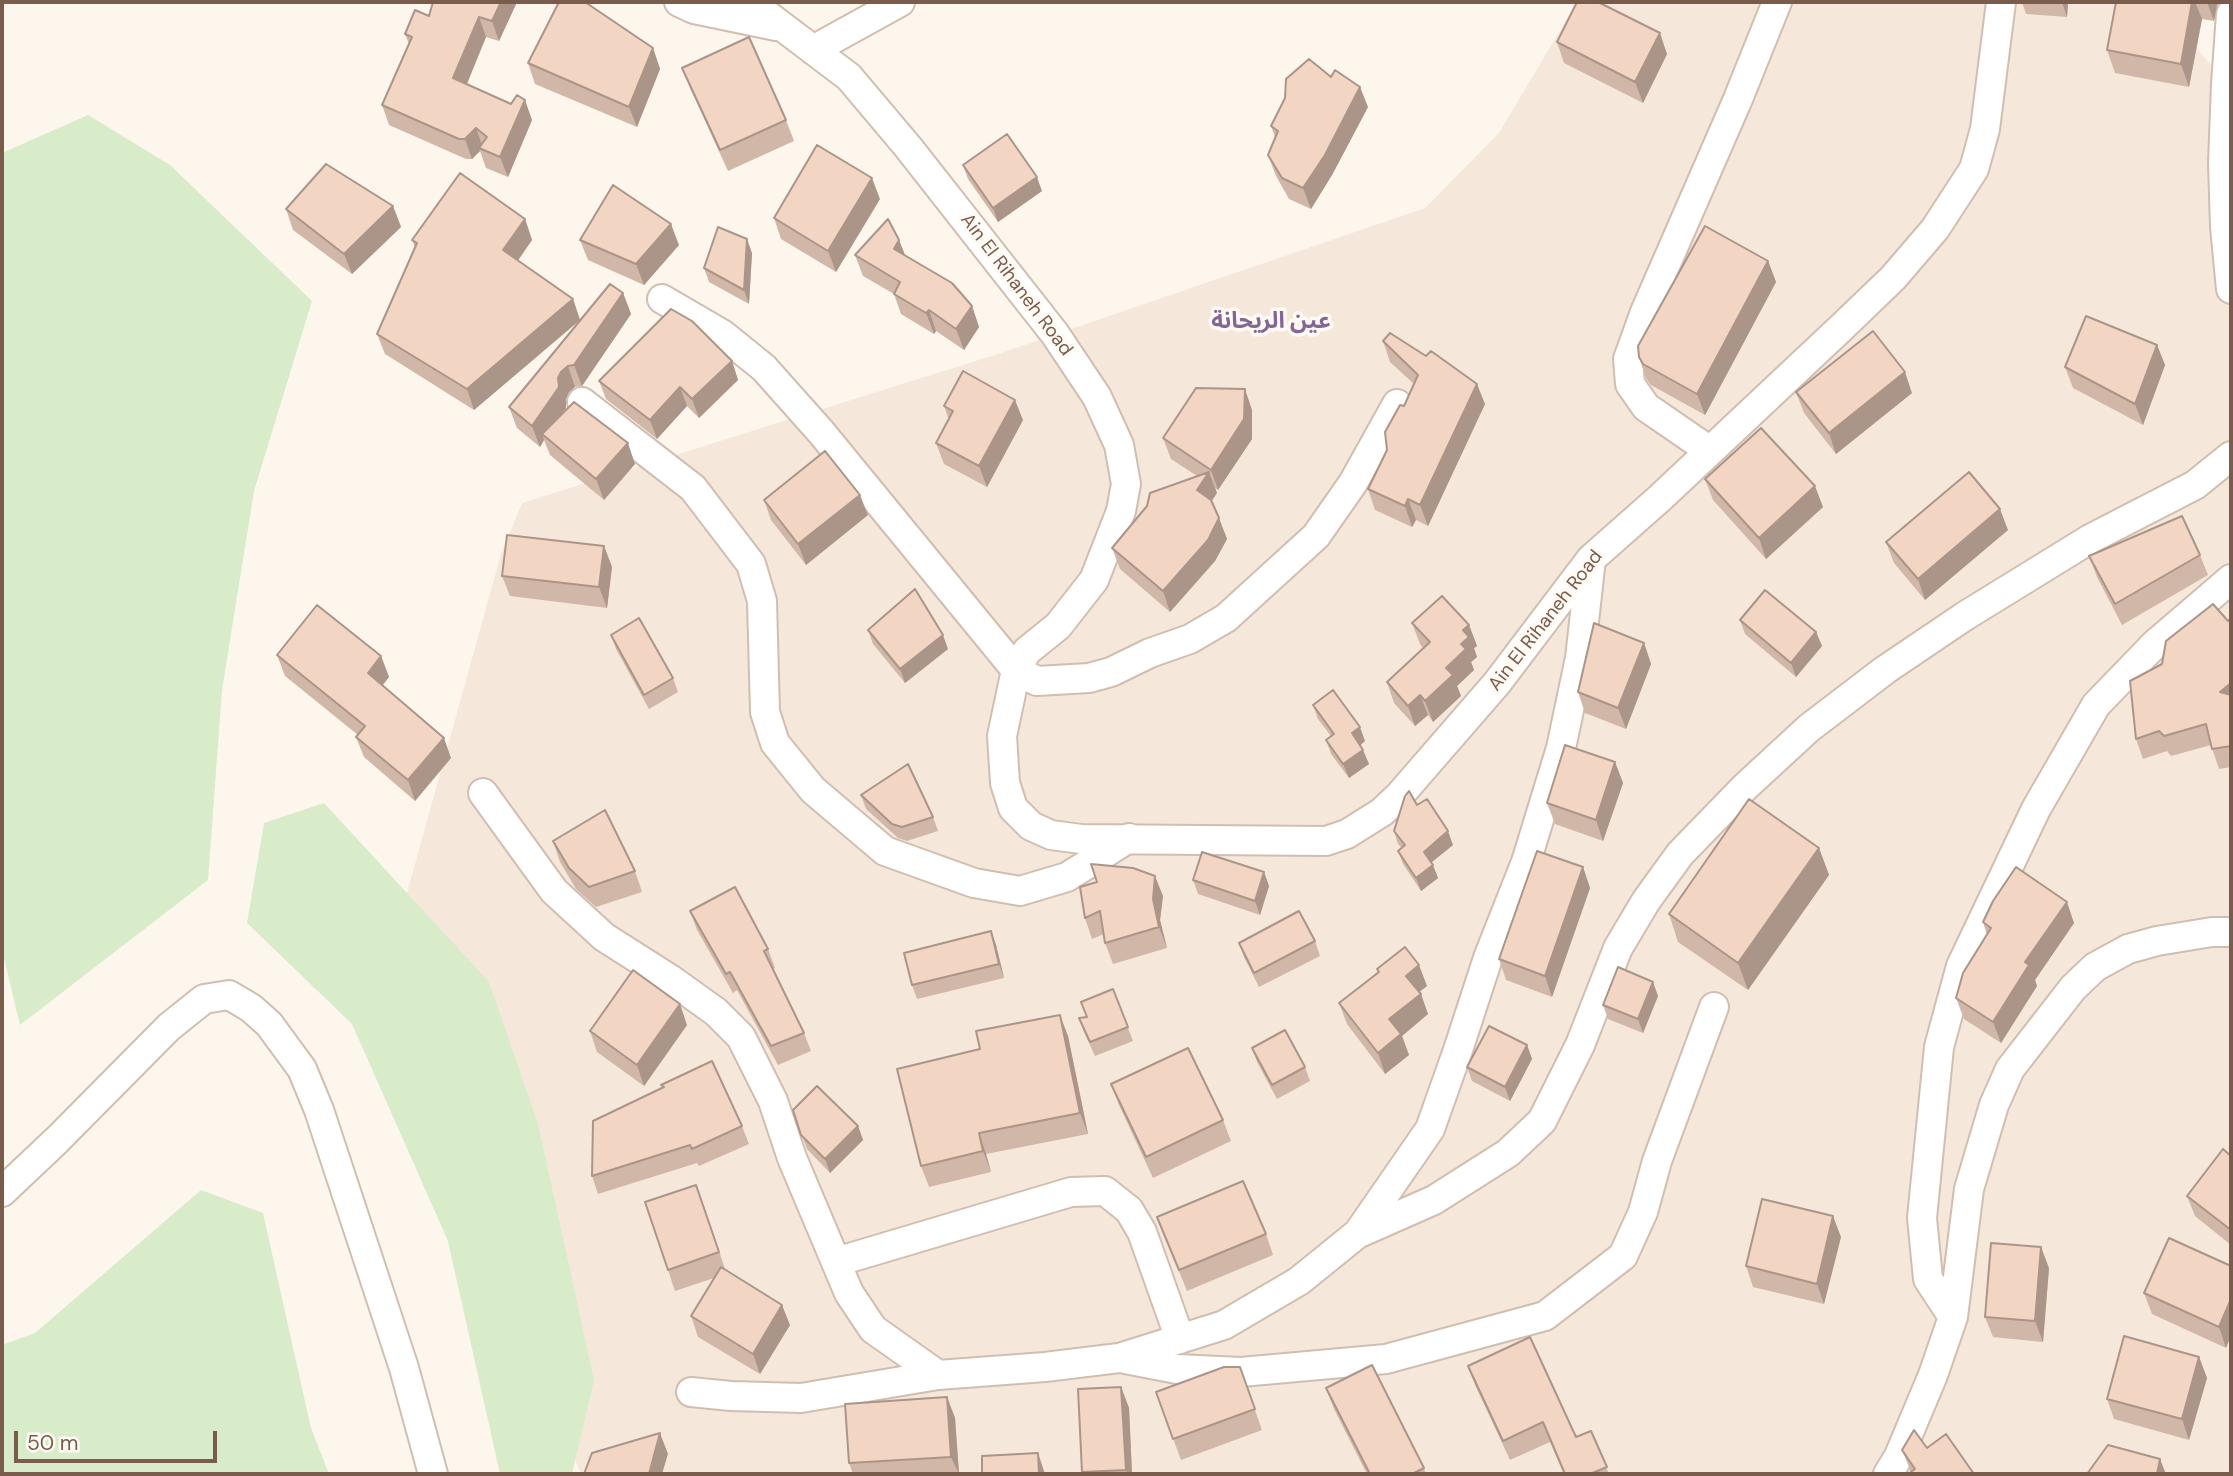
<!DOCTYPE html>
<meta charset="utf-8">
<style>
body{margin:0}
#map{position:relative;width:2233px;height:1476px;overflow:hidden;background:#fdf6ec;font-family:"DM Sans",sans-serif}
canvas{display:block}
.frame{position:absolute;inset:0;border:4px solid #7a5c4d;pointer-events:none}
.scale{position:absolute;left:14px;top:1431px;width:203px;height:32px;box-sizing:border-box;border:4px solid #7a5c4d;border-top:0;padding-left:9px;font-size:21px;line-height:24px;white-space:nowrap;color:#7a5c4d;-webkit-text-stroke:5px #fffaf3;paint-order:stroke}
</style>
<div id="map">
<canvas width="2233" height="1476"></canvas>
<div class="frame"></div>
<div class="scale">50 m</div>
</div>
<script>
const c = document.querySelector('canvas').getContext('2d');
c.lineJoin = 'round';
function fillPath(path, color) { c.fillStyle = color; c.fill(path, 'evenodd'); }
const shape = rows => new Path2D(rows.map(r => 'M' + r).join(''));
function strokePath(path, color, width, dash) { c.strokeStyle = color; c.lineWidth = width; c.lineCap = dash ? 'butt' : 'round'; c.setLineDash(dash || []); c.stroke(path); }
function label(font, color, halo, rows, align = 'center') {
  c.font = font + ' "DM Sans","Noto Sans Arabic",sans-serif'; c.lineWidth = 7; c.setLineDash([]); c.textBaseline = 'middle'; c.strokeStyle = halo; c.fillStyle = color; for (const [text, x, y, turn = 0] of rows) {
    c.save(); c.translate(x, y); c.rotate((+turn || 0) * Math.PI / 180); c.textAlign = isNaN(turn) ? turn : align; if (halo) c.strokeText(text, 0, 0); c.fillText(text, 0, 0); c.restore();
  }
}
fillPath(shape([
 [1577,2,2158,2,2231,89,2231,1474,581,1474,382,983,501,554,522,503,998,354,1425,208,1499,133]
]), '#f5e8da');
fillPath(shape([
 [88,115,170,165,312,301,254,491,222,690,208,880,20,1025,2,950,2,153],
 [324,803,489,982,538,1124,594,1380,572,1474,500,1474,448,1241,352,1024,247,923,264,823],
 [201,1190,263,1213,311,1428,329,1474,2,1474,2,1345,35,1333]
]), '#d8ecc9');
const minor = shape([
 [679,2,694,9,776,26],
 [750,2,849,77,908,147,1055,334,1097,397,1119,445,1126,484,1121,511,1094,580,1058,626,1027,651,1016,670,1002,736,1005,783,1013,808,1031,826,1051,835,1081,839,1326,841,1347,834,1382,812,1399,796,1497,683,1591,559,1660,498,1842,327,1893,278,1935,229,1974,169,1985,129,2001,2],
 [2231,14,2226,84,2223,163,2225,227,2231,289],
 [813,50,900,2],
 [662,299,722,334,764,368,821,432,1016,670,1037,681,1089,678,1111,672,1150,653,1190,639,1226,618,1316,536,1353,483,1397,404],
 [582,402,693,488,751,564,762,601,765,712,775,743,813,790,885,851,974,883,1020,891,1067,877,1129,838],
 [1710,451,1646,407,1630,384,1628,359,1645,312,1738,99,1777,2],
 [483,793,554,891,604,937,670,979,716,1012,741,1037,773,1101,792,1158,849,1293,873,1329,938,1375,1045,1367,1119,1358,1224,1325,1299,1281,1357,1234,1434,1200,1508,1153,1542,1121,1580,1045,1618,948,1646,901,1680,854,1745,787,1809,728,1885,670,1965,616,2090,539,2195,485,2231,456],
 [2,1192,57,1140,169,1027,204,999,229,995,251,1008,269,1024,302,1069,319,1110,404,1368,433,1474],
 [1358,1233,1430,1129,1458,1050,1488,958,1526,862,1561,748,1580,658,1591,559],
 [836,1262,1071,1192,1105,1191,1129,1210,1142,1232,1180,1339],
 [1953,1317,1928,1279,1922,1218,1939,1047,1961,966,2036,809,2096,705,2154,645,2231,579],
 [1125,1359,1177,1369,1241,1372,1386,1359,1545,1316,1623,1256,1643,1212,1657,1161,1714,1007],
 [691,1392,731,1396,801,1398,938,1375],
 [1888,1474,1899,1456,1933,1375,1953,1317,1969,1189,1994,1105,2010,1069,2073,988,2095,967,2128,949,2157,941,2212,932,2231,932]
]);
strokePath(minor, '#d1beb0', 32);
strokePath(minor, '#fff', 28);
fillPath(shape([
 [433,2,517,2,499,41,486,37,467,84,532,120,508,177,486,168,480,151,472,159,466,159,389,125,382,105,409,44,405,34,429,16],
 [2022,2,2068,2,2067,17,2026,14],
 [2116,2,2221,2,2217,5,2214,21,2202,19,2189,87,2115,73,2107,50],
 [1557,42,1667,54,1643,103,1564,63],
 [653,48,660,69,637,127,535,84,528,63],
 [682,68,786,120,794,141,728,171,690,88],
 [1368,107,1332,175,1311,209,1289,199,1276,176,1268,155,1275,137,1271,126],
 [963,165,1042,191,998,222,968,179],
 [880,199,836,272,781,239,774,218],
 [393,206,401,227,352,274,293,230,286,209],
 [525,219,532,240,518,261,573,299,580,320,474,410,385,354,377,334,415,247,412,240],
 [580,240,679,245,644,285,588,260],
 [899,240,905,256,972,306,979,327,964,350,936,331,934,334,901,314,894,294,863,276,855,255],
 [752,253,749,304,709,282,704,268],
 [1768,261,1776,282,1705,415,1651,385,1646,378,1639,357],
 [623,293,631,314,582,386,575,387,569,392,566,399,566,408,561,415,635,464,604,500,550,455,544,440,540,447,517,428,509,407],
 [1383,341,1485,404,1428,526,1416,520,1412,527,1375,510,1368,489,1387,450,1404,406,1414,384,1390,362],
 [2157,345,2165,365,2143,425,2073,388,2065,367],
 [732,361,738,380,699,418,687,406,657,439,606,399,599,381],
 [1796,392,1912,393,1836,454,1804,413],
 [944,406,1023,420,987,487,944,464,936,443,949,420],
 [1252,410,1252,439,1218,490,1215,488,1217,493,1211,501,1227,539,1215,561,1170,612,1120,569,1112,548,1197,476,1171,459,1163,438],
 [1705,479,1823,507,1766,559,1713,500],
 [764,500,868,515,806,565,771,520],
 [2008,530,1925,600,1894,563,1886,542],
 [604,546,612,567,607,608,510,596,502,576],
 [2200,555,2208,575,2122,625,2097,577,2089,556],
 [2231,618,2231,767,2219,769,2211,745,2171,756,2167,751,2143,759,2136,739,2162,664],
 [1740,620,1816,632,1822,646,1796,677,1745,634],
 [1412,623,1469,625,1477,646,1474,648,1477,657,1471,662,1474,670,1457,686,1461,696,1433,722,1428,715,1415,726,1394,703,1387,682,1423,648,1420,644],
 [868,630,948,649,905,683,873,644],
 [611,635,673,678,678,692,649,709,616,649],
 [1644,643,1651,664,1626,729,1585,713,1578,692],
 [277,655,381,656,389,677,383,685,451,758,415,801,364,757,356,737,358,735,285,676],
 [1313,705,1365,741,1360,745,1369,764,1349,778,1331,754,1326,740,1331,736,1318,719],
 [1615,762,1623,783,1603,841,1555,824,1547,803],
 [861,795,933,817,938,831,907,841,898,838,866,809],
 [1417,805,1453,845,1431,863,1438,878,1421,891,1403,864,1398,851,1402,848,1398,844,1394,831],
 [553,841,635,871,642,892,596,907,576,889,560,862],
 [1819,848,1829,875,1748,990,1678,942,1669,914],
 [1583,867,1590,888,1552,997,1506,980,1499,959],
 [1264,872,1269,886,1260,915,1198,894,1193,880],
 [1080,887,1163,896,1160,920,1167,948,1113,964,1105,943,1104,934,1092,939,1085,918],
 [690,911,768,949,775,968,773,969,804,1033,811,1051,778,1065,737,990,733,993,697,930],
 [1983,922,2074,923,2035,980,2037,986,2001,1043,1964,1019,1956,998,1987,935],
 [991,931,996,945,1004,978,917,999,912,985],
 [1315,941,1320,956,1259,987,1244,957,1239,943],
 [1377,969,1427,986,1419,992,1428,1014,1402,1036,1409,1055,1385,1074,1347,1024,1339,1003,1378,972],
 [1113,989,1133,1041,1095,1056,1084,1032,1079,1018,1087,1017,1081,1002],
 [1658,996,1643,1033,1608,1019,1603,1005],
 [687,1025,644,1086,597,1052,590,1031],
 [1068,1036,1088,1134,986,1154,991,1172,929,1187,921,1166],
 [1527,1045,1532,1059,1510,1101,1472,1081,1467,1067],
 [1252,1048,1305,1067,1310,1081,1277,1099,1257,1062],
 [1111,1084,1223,1120,1231,1141,1153,1178,1119,1105],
 [661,1085,742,1126,749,1144,699,1166,697,1163,598,1194,592,1176,662,1088],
 [793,1110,858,1126,863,1140,830,1173,807,1149],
 [2231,1156,2231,1245,2195,1216,2187,1196],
 [704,1206,725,1269,790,1325,760,1374,698,1337,691,1316,714,1278,675,1291,668,1270],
 [1157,1217,1266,1234,1273,1255,1187,1291],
 [1841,1237,1824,1304,1753,1287,1746,1266],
 [2231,1266,2226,1348,2152,1314,2144,1293],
 [2049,1268,2043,1342,1993,1337,1985,1317],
 [2199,1357,2207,1378,2189,1440,2114,1419,2107,1399],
 [1468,1366,1576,1437,1591,1431,1609,1474,1564,1474,1550,1442,1510,1460,1475,1385],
 [1240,1367,1262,1430,1181,1460,1156,1392],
 [1121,1387,1129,1408,1132,1474,1083,1474,1082,1472],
 [1326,1388,1424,1468,1426,1474,1367,1474,1334,1409],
 [947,1397,955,1418,959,1474,853,1474,849,1463],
 [1927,1448,1974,1474,1911,1472,1902,1450]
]), '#d1b7a8');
fillPath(shape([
 [501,2,517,2,499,41,492,21],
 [2062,2,2068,2,2067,17],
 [2192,2,2195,2,2202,19,2189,87,2181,64],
 [2207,2,2221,2,2217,5,2214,21],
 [479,17,486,37,461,98,453,78],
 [1660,33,1667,54,1643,103,1635,82],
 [653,48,660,69,637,127,629,107],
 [1360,87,1368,107,1332,175,1311,209,1303,188],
 [525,100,532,120,508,177,500,157],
 [476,128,483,148,479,148,480,151,472,159,465,139],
 [1037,177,1042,191,998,222,993,208],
 [872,178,880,199,836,272,828,251],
 [393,206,401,227,352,274,344,254],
 [525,219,532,240,510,271,503,250],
 [671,224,679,245,644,285,636,264],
 [747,239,752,253,749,304,744,290],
 [899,240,907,260,894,249],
 [1768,261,1776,282,1705,415,1697,394],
 [623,293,631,314,582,386,574,365],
 [573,299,580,320,474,410,467,389],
 [972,306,979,327,964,350,956,329],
 [929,310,936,331,934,334,926,313],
 [2157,345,2165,365,2143,425,2135,404],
 [732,361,738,380,699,418,692,399],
 [568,366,575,387,569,392,566,399,566,408,546,437,542,434,544,440,540,447,532,426,561,372],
 [1905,372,1912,393,1836,454,1829,433],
 [1477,384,1485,404,1428,526,1420,505],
 [680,387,687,406,657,439,650,420],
 [1245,389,1252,410,1252,439,1218,490,1211,470],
 [1015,400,1023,420,987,487,979,466],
 [628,443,635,464,604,500,596,479],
 [1209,472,1217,493,1205,511,1197,490],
 [1815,486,1823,507,1766,559,1759,538],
 [860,495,868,515,806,565,798,544],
 [1408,499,1416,520,1412,527,1405,506],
 [2000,509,2008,530,1925,600,1918,579],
 [1219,518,1227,539,1215,561,1170,612,1163,591],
 [604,546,612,567,607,608,599,587],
 [1469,625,1477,646,1474,648,1477,657,1471,662,1474,670,1457,686,1461,696,1433,722,1425,701,1446,668,1463,630],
 [1816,632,1822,646,1796,677,1791,663],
 [943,635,948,649,905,683,900,669],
 [1644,643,1651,664,1626,729,1618,708],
 [381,656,389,677,376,693,368,673],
 [2231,683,2231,709,2220,692],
 [1420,695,1428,715,1415,726,1408,706],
 [1360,727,1365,741,1357,748,1352,733],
 [444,738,451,758,415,801,408,780],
 [1363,750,1369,764,1349,778,1343,764],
 [1615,762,1623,783,1603,841,1596,820],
 [1448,831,1453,845,1428,865,1424,852],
 [1819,848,1829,875,1748,990,1738,963],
 [1433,865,1438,878,1421,891,1416,878],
 [1583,867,1590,888,1552,997,1545,976],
 [1264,872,1269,886,1260,915,1255,901],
 [1155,876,1163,896,1160,920,1167,948,1159,927,1153,899],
 [2067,902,2074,923,2035,980,2037,986,2001,1043,1993,1022,2025,962],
 [991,931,996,945,1004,978,999,964],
 [1419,965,1427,986,1414,996,1406,976],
 [1653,982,1658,996,1643,1033,1638,1019],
 [1421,994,1428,1014,1402,1036,1409,1055,1385,1074,1378,1053,1389,1019],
 [680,1004,687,1025,644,1086,637,1065],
 [1060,1015,1068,1036,1088,1134,1080,1113],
 [1527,1045,1532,1059,1510,1101,1505,1087],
 [858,1126,863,1140,830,1173,825,1159],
 [979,1133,986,1154,991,1172,983,1151],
 [1833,1216,1841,1237,1824,1304,1817,1284],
 [2041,1247,2049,1268,2043,1342,2035,1321],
 [2231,1299,2231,1336,2226,1348,2219,1327],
 [782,1305,790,1325,760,1374,753,1354],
 [2199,1357,2207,1378,2189,1440,2182,1419],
 [1121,1387,1129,1408,1132,1474,1127,1474,1126,1470],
 [947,1397,955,1418,959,1474,951,1457],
 [660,1433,668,1454,662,1474,649,1474],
 [1038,1453,1045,1474,1039,1474],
 [2160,1459,2166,1474,2157,1474]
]), '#aa9588');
const building = shape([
 [433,2,501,2,492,21,479,17,453,78,511,104,517,95,525,100,500,157,479,148,487,137,476,128,465,139,459,139,382,105,412,37,405,34,415,10,429,16,433,2],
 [559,2,585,2,653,48,629,107,528,63,559,2],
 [1577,2,1598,2,1660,33,1635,82,1557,42,1577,2],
 [2116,2,2192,2,2181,64,2107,50,2116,2],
 [749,37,786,120,720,150,682,68,749,37],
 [1309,59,1331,77,1335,70,1360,87,1325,155,1303,188,1282,178,1268,155,1278,131,1271,126,1285,98,1286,79,1309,59],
 [1007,134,1037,177,993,208,963,165,1007,134],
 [817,145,872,178,828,251,774,218,817,145],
 [326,164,393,206,344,254,286,209,326,164],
 [460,173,525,219,503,250,573,299,467,389,377,334,417,243,412,240,460,173],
 [613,185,671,224,636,264,580,240,613,185],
 [888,219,899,240,894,249,952,283,972,306,956,329,929,310,926,313,894,294,900,282,855,255,888,219],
 [1705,226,1768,261,1697,394,1643,364,1639,357,1638,346,1705,226],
 [718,227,747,239,744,290,704,268,718,227],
 [610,284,623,293,574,365,568,366,561,372,558,378,559,387,532,426,509,407,610,284],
 [671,309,692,321,732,361,692,399,680,387,650,420,599,381,671,309],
 [2086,316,2157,345,2135,404,2065,367,2086,316],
 [1873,331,1905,372,1829,433,1796,392,1873,331],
 [1390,333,1426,356,1431,351,1477,384,1420,505,1408,499,1405,506,1368,489,1387,450,1385,432,1400,405,1404,406,1418,375,1383,341,1390,333],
 [963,371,1015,400,979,466,936,443,953,411,944,406,963,371],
 [1196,388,1245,389,1244,419,1211,470,1163,438,1196,388],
 [574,402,628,443,596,479,542,434,574,402],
 [1761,428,1815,486,1759,538,1705,479,1761,428],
 [825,451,860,495,798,544,764,500,825,451],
 [1209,472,1197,490,1211,500,1219,518,1208,540,1163,591,1112,548,1147,506,1150,493,1209,472],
 [1969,472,2000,509,1918,579,1886,542,1969,472],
 [2182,516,2200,555,2115,604,2089,556,2182,516],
 [507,535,604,546,599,587,502,576,507,535],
 [915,589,943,635,900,669,868,630,915,589],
 [1765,590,1816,632,1791,663,1740,620,1765,590],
 [1442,596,1469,625,1463,630,1469,637,1461,644,1466,649,1446,668,1453,675,1425,701,1420,695,1408,706,1387,682,1430,642,1412,623,1442,596],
 [2213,604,2228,621,2231,618,2231,683,2220,692,2231,695,2231,746,2212,749,2206,724,2164,736,2159,731,2136,739,2130,681,2162,664,2166,641,2213,604],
 [317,605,381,656,368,673,444,738,408,780,356,737,365,726,277,655,317,605],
 [639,618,673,678,644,695,611,635,639,618],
 [1594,623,1644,643,1618,708,1578,692,1594,623],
 [1333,690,1360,727,1352,733,1363,750,1343,764,1326,740,1334,734,1313,705,1333,690],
 [1565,745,1615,762,1596,820,1547,803,1565,745],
 [908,764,933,817,902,827,892,824,861,795,908,764],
 [1409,791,1417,805,1427,799,1448,831,1424,852,1433,865,1416,878,1398,851,1405,845,1394,831,1405,796,1409,791],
 [1749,799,1819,848,1738,963,1669,914,1749,799],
 [605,810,635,871,589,887,569,868,553,841,605,810],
 [1537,851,1583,867,1545,976,1499,959,1537,851],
 [1202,852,1264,872,1255,901,1193,880,1202,852],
 [1091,864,1133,868,1155,876,1153,899,1159,927,1105,943,1100,911,1085,918,1080,887,1097,882,1091,864],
 [2016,867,2067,902,2025,962,2029,965,1993,1022,1956,998,1963,973,1991,928,1983,922,1993,901,2016,867],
 [735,887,768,949,764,951,804,1033,771,1046,730,972,726,974,690,911,735,887],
 [1299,911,1315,941,1254,973,1239,943,1299,911],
 [991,931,999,964,912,985,904,953,991,931],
 [1405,947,1419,965,1406,976,1421,994,1389,1019,1401,1034,1378,1053,1339,1003,1379,972,1377,969,1405,947],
 [1618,967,1653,982,1638,1019,1603,1005,1618,967],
 [633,970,680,1004,637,1065,590,1031,633,970],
 [1113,989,1128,1027,1090,1042,1079,1018,1087,1017,1081,1002,1113,989],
 [1060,1015,1080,1113,979,1133,983,1151,921,1166,897,1069,980,1049,976,1031,1060,1015],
 [1489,1026,1527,1045,1505,1087,1467,1067,1489,1026],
 [1285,1030,1305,1067,1272,1085,1252,1048,1285,1030],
 [1188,1048,1223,1120,1146,1157,1111,1084,1188,1048],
 [712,1061,742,1126,692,1149,690,1145,592,1176,593,1121,664,1087,661,1085,712,1061],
 [817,1086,858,1126,825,1159,801,1135,793,1110,817,1086],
 [2223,1149,2231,1156,2231,1230,2187,1196,2223,1149],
 [1243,1181,1266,1234,1179,1270,1157,1217,1243,1181],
 [696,1185,719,1252,668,1270,645,1202,696,1185],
 [1762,1199,1833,1216,1817,1284,1746,1266,1762,1199],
 [2169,1238,2231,1266,2231,1299,2219,1327,2144,1293,2169,1238],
 [1991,1243,2041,1247,2035,1321,1985,1317,1991,1243],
 [721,1267,782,1305,753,1354,691,1316,721,1267],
 [2124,1336,2199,1357,2182,1419,2107,1399,2124,1336],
 [1530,1337,1576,1437,1591,1431,1607,1467,1590,1474,1565,1474,1543,1422,1503,1441,1468,1366,1530,1337],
 [1372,1365,1424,1468,1412,1474,1370,1474,1326,1388,1372,1365],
 [1224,1367,1240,1367,1255,1409,1173,1439,1156,1392,1224,1367],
 [1121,1387,1126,1470,1082,1472,1078,1389,1121,1387],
 [947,1397,951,1457,849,1463,845,1404,947,1397],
 [1914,1430,1927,1448,1946,1434,1974,1474,1908,1474,1915,1469,1902,1450,1914,1430],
 [660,1433,649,1474,584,1474,592,1453,660,1433],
 [2108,1445,2160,1459,2157,1474,2087,1474,2108,1445],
 [1038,1453,1039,1474,982,1474,982,1456,1038,1453]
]);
fillPath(building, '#f3d5c3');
strokePath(building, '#aa9588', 2);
label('19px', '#7a5c4d', '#fffaf3', [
 ["Ain El Rihaneh Road",1016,285,53],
 ["Ain El Rihaneh Road",1546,621,-52]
]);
label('bold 23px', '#846695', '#fffaf3', [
 ["عين الريحانة",1271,322]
]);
</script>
